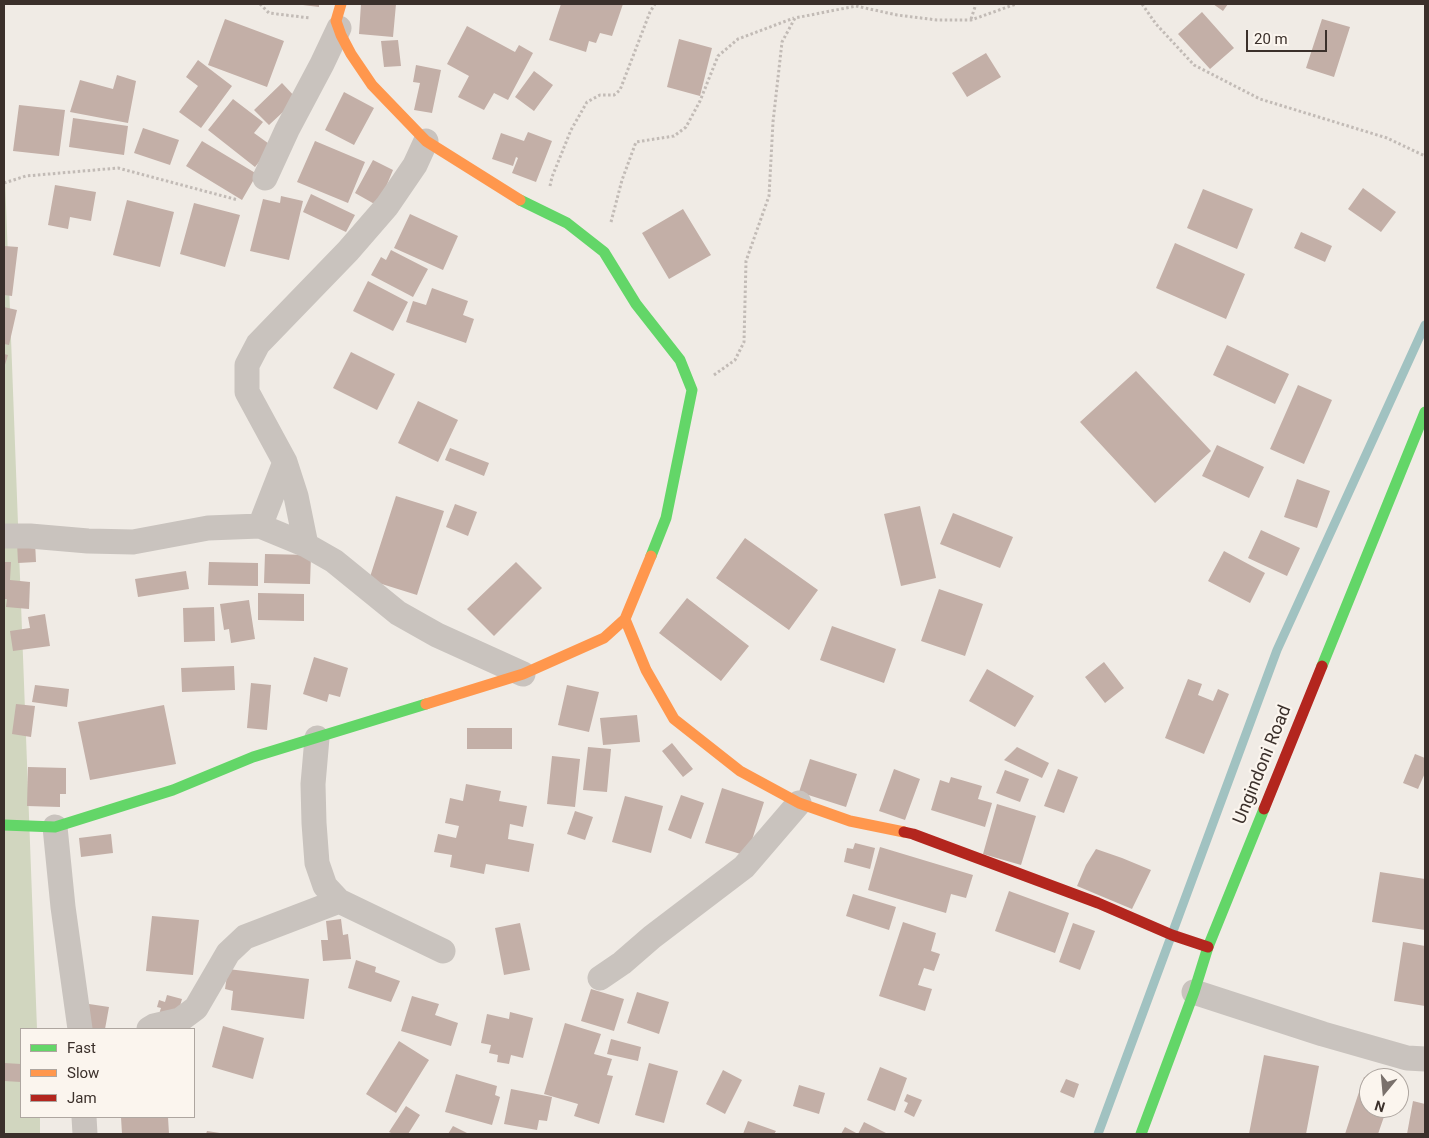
<!DOCTYPE html>
<style>
body{margin:0}
#map{position:relative;width:1429px;height:1138px;overflow:hidden;background:#f0ebe5;font-family:Roboto,sans-serif}
canvas{display:block}
.frame{position:absolute;inset:0;border:5px solid #3b302b;pointer-events:none}
.legend{position:absolute;left:20px;top:1028px;width:175px;height:90px;box-sizing:border-box;background:#fbf5ee;border:1px solid #aea6a0;margin:0;padding:6px 9px;list-style:none;font-size:15px;color:#3b302b}
.legend li{display:flex;align-items:center;gap:10px;height:25px}
.legend b{width:25px;border:1px solid #aea6a0}
.north{position:absolute;left:1359px;top:1068px;width:50px;height:50px;box-sizing:border-box;background:#fbf5ee;border:1px solid #aea6a0;border-radius:50%;rotate:197deg;font-size:14px;font-weight:700;line-height:20px;text-align:center;color:#3b302b}
.north::after{content:'';display:block;margin:auto;width:18px;height:22px;background:#7a716c;clip-path:polygon(50% 0,100% 100%,50% 72%,0 100%)}
.scale{position:absolute;left:1246px;top:30px;width:81px;height:22px;box-sizing:border-box;border:2px solid #3b302b;border-top:0;padding-left:6px;font-size:15px;line-height:18px;white-space:nowrap;color:#3b302b;-webkit-text-stroke:4px #fbf5ee;paint-order:stroke}
</style>
<div id="map">
<canvas width="1429" height="1138"></canvas>
<div class="frame"></div>
<ul class="legend">
<li><b style="height:6px;background:#63d668"></b>Fast</li>
<li><b style="height:6px;background:#ff974d"></b>Slow</li>
<li><b style="height:6px;background:#b3261e"></b>Jam</li>
</ul>
<div class="north">N</div>
<div class="scale">20 m</div>
</div>
<script>
const c = document.querySelector('canvas').getContext('2d');
c.lineJoin = 'round';
function fillPath(path, color) { c.fillStyle = color; c.fill(path, 'evenodd'); }
const shape = rows => new Path2D(rows.map(r => 'M' + r).join(''));
function strokePath(path, color, width, dash) { c.strokeStyle = color; c.lineWidth = width; c.lineCap = dash ? 'butt' : 'round'; c.setLineDash(dash || []); c.stroke(path); }
function label(font, color, halo, rows, align = 'center') {
  c.font = font + ' Roboto,sans-serif'; c.lineWidth = 4.5; c.setLineDash([]); c.textBaseline = 'middle'; c.strokeStyle = halo; c.fillStyle = color; for (const [text, x, y, turn = 0] of rows) {
    c.save(); c.translate(x, y); c.rotate((+turn || 0) * Math.PI / 180); c.textAlign = isNaN(turn) ? turn : align; if (halo) c.strokeText(text, 0, 0); c.fillText(text, 0, 0); c.restore();
  }
}
fillPath(shape([
 [4,152,37,1029,21,1029,21,1117,40,1117,40,1134,4,1134]
]), '#d1d6bf');
strokePath(shape([
 [1098,1134,1277,650,1425,325]
]), '#a1c2c1', 9);
fillPath(shape([
 [303,4,319,4,319,7,303,5],
 [361,4,396,4,393,37,359,34],
 [561,4,623,4,612,36,600,33,596,43,589,41,586,52,549,40],
 [1213,4,1228,4,1223,11],
 [1202,12,1234,48,1210,69,1178,34],
 [225,19,284,41,267,87,208,65],
 [1322,19,1350,27,1334,77,1306,68],
 [467,26,515,52,519,45,533,53,508,100,494,93,484,110,458,97,469,76,447,64],
 [679,39,712,48,700,96,667,87],
 [398,40,401,66,384,67,381,41],
 [986,53,1001,77,967,97,952,73],
 [198,60,232,86,201,128,179,112,198,86,186,77],
 [416,65,441,70,432,113,414,110,420,83,413,82],
 [534,71,553,85,534,111,515,97],
 [117,75,136,81,128,123,70,112,80,80,113,89],
 [282,83,297,99,269,125,254,110],
 [344,92,374,108,354,145,325,130],
 [233,99,263,122,254,133,272,146,255,167,208,130],
 [19,105,65,110,59,156,13,151],
 [73,118,128,126,124,155,69,147],
 [143,128,179,140,170,165,134,153],
 [528,132,552,141,536,182,512,173,518,158,516,157,513,166,492,159,501,133,524,141],
 [202,141,257,174,242,200,186,166],
 [315,141,365,162,348,203,297,182],
 [373,160,393,170,378,206,355,193],
 [55,185,96,192,91,221,70,217,68,229,48,225],
 [1363,188,1396,212,1381,232,1348,209],
 [1203,189,1253,209,1237,249,1187,228],
 [311,194,355,215,346,232,303,212],
 [281,196,303,201,289,260,250,251,263,199,280,203],
 [127,200,174,212,160,267,113,255],
 [194,203,240,215,225,267,180,254],
 [683,209,711,255,669,279,642,233],
 [410,214,458,236,443,270,394,248],
 [1301,232,1332,246,1325,262,1294,248],
 [1175,243,1245,274,1226,319,1156,288],
 [4,246,18,247,12,296,4,295],
 [391,250,428,269,413,297,371,275,381,257,386,260],
 [368,281,408,302,393,331,353,311],
 [432,288,468,301,463,315,474,319,466,343,406,322,413,301,426,305],
 [4,307,17,310,9,345,4,344],
 [1227,345,1289,374,1275,404,1213,375],
 [351,352,395,374,377,410,333,388],
 [4,354,8,355,4,368],
 [1136,371,1211,451,1155,503,1080,422],
 [1298,385,1332,400,1304,464,1270,449],
 [418,401,458,420,438,462,398,443],
 [1217,445,1264,467,1249,498,1202,476],
 [450,448,489,463,484,476,445,460],
 [1297,479,1330,491,1317,528,1284,517],
 [396,496,444,511,417,595,369,580],
 [455,504,477,512,468,536,446,527],
 [920,506,936,578,901,586,884,514],
 [953,513,1013,537,1000,568,940,544],
 [1261,530,1300,548,1287,576,1248,558],
 [745,538,818,590,789,630,716,578],
 [35,541,36,562,18,563,17,542],
 [1224,551,1265,573,1250,603,1208,581],
 [265,554,311,555,310,584,264,583],
 [4,562,11,562,10,580,30,582,29,609,6,607,7,599,4,599],
 [209,562,258,563,258,586,208,585],
 [516,562,542,588,494,636,467,609],
 [186,571,189,589,138,597,135,579],
 [939,589,983,604,965,656,921,641],
 [258,593,304,594,304,621,258,620],
 [687,598,749,646,721,681,659,633],
 [249,600,255,639,231,643,229,629,224,630,220,604],
 [214,607,215,641,184,642,183,608],
 [45,614,50,646,13,651,10,631,30,628,28,617],
 [832,626,896,649,884,683,820,660],
 [314,657,348,668,340,697,329,694,327,702,303,694],
 [1104,662,1124,688,1105,703,1085,677],
 [234,666,235,690,182,692,181,668],
 [987,669,1034,696,1015,727,969,701],
 [1188,679,1202,684,1198,695,1213,701,1218,689,1229,694,1204,754,1165,738],
 [251,683,271,685,267,730,247,728],
 [35,685,69,689,67,707,32,702],
 [567,685,599,692,589,732,558,725],
 [16,704,35,706,31,737,12,734],
 [164,705,176,764,90,780,78,722],
 [637,715,640,742,603,745,600,718],
 [467,728,512,728,512,749,467,749],
 [672,743,693,769,683,777,662,751],
 [588,747,611,749,607,792,583,790],
 [1017,747,1049,763,1042,778,1004,760],
 [1415,754,1425,758,1425,773,1418,789,1403,783],
 [552,756,580,759,575,807,547,804],
 [810,759,857,774,846,807,799,792],
 [28,767,66,768,66,794,60,794,60,807,27,806],
 [894,769,920,779,905,820,879,811],
 [1058,769,1078,777,1064,813,1044,806],
 [1005,770,1029,779,1020,802,996,793],
 [951,777,982,786,978,799,992,803,985,827,931,810,940,780,949,783],
 [466,784,501,791,499,801,527,806,523,827,510,824,508,839,534,844,529,872,486,864,484,874,450,867,452,855,434,852,438,834,456,838,459,826,445,823,450,798,463,801],
 [722,788,764,802,747,856,705,843],
 [681,795,704,803,691,839,668,830],
 [625,796,663,806,651,853,612,842],
 [997,804,1036,816,1021,865,983,854],
 [575,811,593,817,585,840,567,834],
 [111,834,113,853,81,857,79,838],
 [855,843,875,848,870,869,844,862,847,848,853,849],
 [880,847,973,875,966,898,951,894,946,913,868,890],
 [1096,849,1122,858,1151,870,1132,909,1077,886,1086,865],
 [1380,872,1425,879,1425,930,1372,922],
 [1009,891,1069,913,1055,953,995,931],
 [853,894,896,907,889,930,846,916],
 [152,916,199,920,193,975,146,971],
 [341,919,343,935,348,934,351,959,323,961,321,940,328,940,326,921],
 [903,922,936,933,931,951,940,954,934,971,924,968,918,985,932,989,925,1011,879,996],
 [520,923,530,970,504,975,495,928],
 [1073,923,1095,931,1080,970,1059,962],
 [1403,942,1425,946,1425,1006,1394,1001],
 [356,960,376,967,375,972,400,981,391,1002,348,988],
 [228,969,309,979,304,1019,231,1010,233,991,225,989],
 [591,989,624,999,614,1031,581,1021],
 [637,992,669,1002,659,1034,627,1023],
 [167,995,182,999,176,1020,159,1014,161,1008,157,1007,159,1000,165,1002],
 [412,996,439,1004,435,1015,458,1023,451,1046,401,1031],
 [89,1004,109,1007,105,1029,85,1029],
 [510,1012,533,1018,523,1058,511,1055,509,1064,497,1062,498,1055,489,1053,491,1045,481,1043,487,1014,509,1019],
 [565,1023,601,1034,594,1054,612,1059,607,1075,613,1076,599,1124,574,1116,578,1104,544,1094],
 [223,1026,264,1038,253,1079,212,1067],
 [611,1039,641,1047,638,1061,607,1054],
 [399,1041,429,1060,396,1113,366,1094],
 [1264,1055,1319,1066,1306,1134,1249,1134],
 [4,1063,21,1064,21,1082,4,1081],
 [649,1063,678,1071,664,1123,635,1115],
 [880,1067,907,1078,895,1111,867,1100],
 [723,1070,742,1080,725,1114,706,1104],
 [456,1074,497,1086,495,1095,500,1097,492,1125,445,1112],
 [1364,1077,1369,1078,1369,1108,1387,1108,1378,1134,1345,1134],
 [1066,1079,1079,1084,1074,1098,1060,1092],
 [799,1085,825,1093,819,1114,793,1106],
 [511,1089,552,1097,547,1121,539,1120,537,1130,504,1124],
 [907,1094,922,1100,914,1117,904,1112,908,1103,904,1101],
 [1413,1101,1425,1104,1425,1134,1407,1134],
 [406,1106,420,1115,408,1134,393,1134,389,1132],
 [121,1117,168,1117,169,1134,122,1134],
 [748,1121,776,1131,774,1134,743,1134],
 [864,1122,888,1134,841,1134,845,1127,858,1134],
 [453,1126,469,1134,448,1134],
 [207,1131,220,1133,220,1134,206,1134]
]), '#c3afa7');
strokePath(shape([
 [260,4,269,13,310,18],
 [1142,4,1156,24,1194,65,1260,99,1387,138,1425,156],
 [971,19,976,4],
 [4,183,26,176,118,168,238,200],
 [550,186,552,177,571,130,587,102,600,95,614,95,620,90,650,12,655,4],
 [611,222,622,180,636,142,674,136,686,127,700,101,718,56,738,39,794,18],
 [714,375,735,360,744,342,746,261,769,196,773,122,782,42,795,18,856,6,897,15,937,20,971,20,1016,4]
]), '#c2bbb6', 3, [2.5, 2.5]);
strokePath(shape([
 [265,178,287,130,322,64,339,28],
 [260,526,285,462],
 [4,536,30,536,88,541,133,542,208,528,260,526,306,545,334,561,398,613,437,635,523,674],
 [306,545,296,496,285,462,247,392,247,365,258,344,348,251,387,206,415,165,426,141],
 [317,738,313,784,314,823,317,863,325,886,339,901,443,951],
 [55,827,63,907,80,1029],
 [600,978,622,963,652,937,744,867,799,803],
 [1194,992,1323,1034,1407,1058,1425,1059],
 [149,1029,154,1026,180,1020,196,1008,228,953,245,937,339,901],
 [84,1117,85,1134]
]), '#c9c3be', 25);
strokePath(shape([
 [520,200,567,223,604,252,636,304,680,360,692,390,666,518,651,556],
 [1322,666,1425,412],
 [4,825,55,827,173,790,253,757,426,704],
 [1141,1134,1194,992,1208,947,1264,809]
]), '#63d668', 11);
strokePath(shape([
 [341,4,336,21,341,35,351,54,372,85,426,141,520,200],
 [625,619,646,670,674,719,740,771,799,803,850,821,904,832],
 [426,704,523,674,604,638,625,619,651,556]
]), '#ff974d', 11);
strokePath(shape([
 [1264,809,1322,666],
 [904,832,913,834,1098,903,1172,935,1208,947]
]), '#b3261e', 11);
label('18px', '#3b302b', '#fbf5ee', [
 ["Ungindoni Road",1263,765,-68]
]);
</script>
